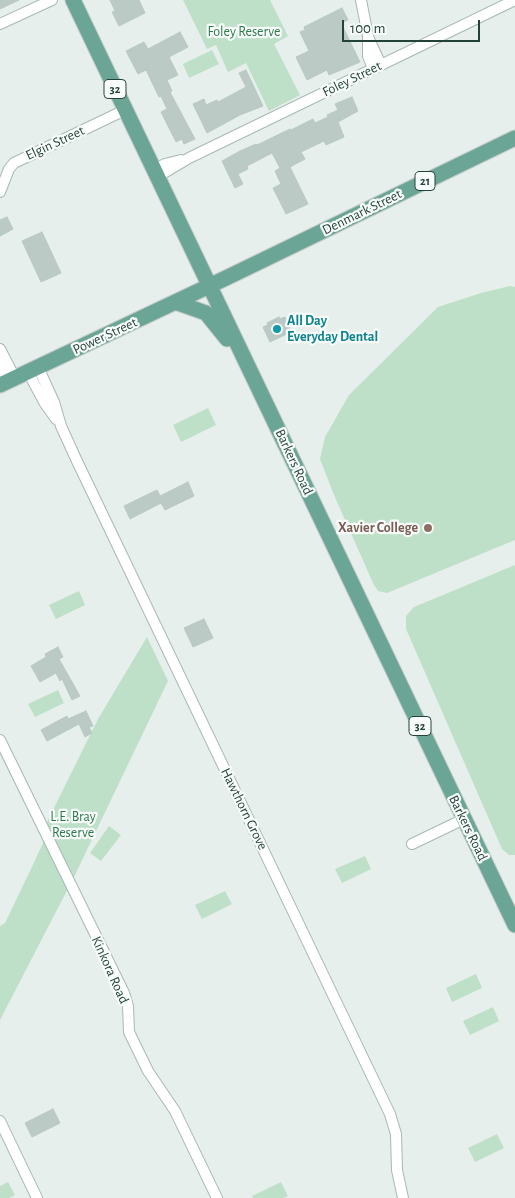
<!DOCTYPE html>
<style>
body{margin:0}
#map{position:relative;width:515px;height:1198px;overflow:hidden;background:#e6efeb;font-family:"Alegreya Sans",sans-serif}
canvas{display:block}
.scale{position:absolute;left:342px;top:20px;width:138px;height:22px;box-sizing:border-box;border:2px solid #24423a;border-top:0;padding-left:6px;font-size:15px;line-height:18px;white-space:nowrap;color:#24423a;-webkit-text-stroke:4px #f7fbf9;paint-order:stroke}
</style>
<div id="map">
<canvas width="515" height="1198"></canvas>
<div class="scale">100 m</div>
</div>
<script>
const c = document.querySelector('canvas').getContext('2d');
c.lineJoin = 'round';
function fillPath(path, color) { c.fillStyle = color; c.fill(path, 'evenodd'); }
const shape = rows => new Path2D(rows.map(r => 'M' + r).join(''));
function strokePath(path, color, width, dash) { c.strokeStyle = color; c.lineWidth = width; c.lineCap = dash ? 'butt' : 'round'; c.setLineDash(dash || []); c.stroke(path); }
function label(font, color, halo, rows, align = 'center') {
  c.font = font + ' "Alegreya Sans",sans-serif'; c.lineWidth = 4.5; c.setLineDash([]); c.textBaseline = 'middle'; c.strokeStyle = halo; c.fillStyle = color; for (const [text, x, y, turn = 0] of rows) {
    c.save(); c.translate(x, y); c.rotate((+turn || 0) * Math.PI / 180); c.textAlign = isNaN(turn) ? turn : align; if (halo) c.strokeText(text, 0, 0); c.fillText(text, 0, 0); c.restore();
  }
}
fillPath(shape([
 [183,0,270,0,288,36,274,44,300,95,269,111,246,63,228,72,216,45,207,49],
 [212,50,219,64,189,78,183,64],
 [510,286,515,287,515,540,387,593,378,591,373,583,334,495,320,459,325,437,349,395,438,307,481,293],
 [208,408,216,425,181,442,173,425],
 [515,565,515,855,509,855,502,849,406,629,406,616,414,607],
 [79,591,85,605,56,619,49,605],
 [147,637,168,681,74,877,0,1020,0,926,5,923,30,871,43,843,47,822,98,719],
 [58,690,64,703,35,717,28,704],
 [109,826,121,835,101,861,90,853],
 [365,856,371,869,342,883,335,869],
 [225,891,232,904,202,919,195,905],
 [476,974,482,988,452,1002,446,988],
 [493,1007,499,1021,470,1035,463,1021],
 [497,1134,504,1148,475,1162,468,1148],
 [8,1182,15,1195,9,1198,0,1198,0,1186],
 [281,1182,288,1196,283,1198,253,1198,252,1196]
]), '#bfe0c8');
const building = shape([
 [0,0,19,0,0,9,0,0],
 [110,0,139,0,145,13,119,26,112,12,115,11,110,0],
 [342,8,348,20,341,23,360,62,329,75,327,70,307,80,296,57,309,51,300,32,305,30,304,27,342,8],
 [180,32,188,47,169,57,178,75,167,80,172,91,170,92,195,139,184,144,182,139,176,142,161,112,167,109,161,96,159,97,146,70,138,74,126,51,144,42,148,49,180,32],
 [246,70,263,106,240,115,207,133,193,104,204,99,206,105,217,100,218,102,246,87,239,73,246,70],
 [352,97,358,111,338,122,344,137,326,145,324,141,301,152,305,159,290,167,308,204,286,214,273,188,281,184,275,171,280,168,272,153,247,166,248,169,238,174,243,184,235,188,222,161,240,151,256,144,257,145,290,129,291,130,313,119,315,123,328,117,327,115,338,110,335,104,352,97],
 [7,217,13,229,0,236,0,220,7,217],
 [42,232,61,273,41,282,22,241,42,232],
 [279,317,280,319,285,317,291,332,270,342,263,327,268,325,267,323,279,317],
 [188,482,194,496,165,510,161,503,130,519,124,506,157,490,160,496,188,482],
 [204,619,213,638,193,647,184,628,204,619],
 [58,647,63,657,59,659,80,696,72,700,62,679,60,681,56,673,40,682,31,666,46,657,45,654,58,647],
 [86,711,93,726,89,727,92,733,85,737,79,724,47,741,41,730,67,716,68,719,86,711],
 [53,1109,60,1123,32,1137,25,1123,53,1109]
]);
fillPath(building, '#bbcac4');
strokePath(building, '#b8c9c2', 1);
const street = shape([
 [361,0,368,36,368,56,373,68],
 [0,24,52,0],
 [369,39,381,65],
 [154,170,165,164,181,160],
 [157,177,189,158,515,0],
 [0,192,9,169,14,163,125,110],
 [0,349,15,378],
 [0,364,8,381],
 [38,367,54,402,61,426,76,459,390,1114,396,1134,397,1170,403,1198],
 [28,372,44,402,56,419],
 [0,740,124,993,128,1006,129,1032,148,1071,175,1111,217,1198],
 [412,844,464,819],
 [0,1121,37,1198]
]);
const primary = shape([
 [73,0,515,925],
 [175,302,206,313,227,339],
 [0,385,226,278,515,138]
]);
strokePath(street, '#a8b8b2', 12);
strokePath(primary, '#c2cac8', 17);
strokePath(street, '#fff', 10);
strokePath(primary, '#6aa596', 15);
for (const [x, y, r, color] of [
 [277,329,5,"#0f9aa8"],
 [428,528,5,"#8d6e63"]
]) { const dot = new Path2D(); dot.arc(x, y, r, 0, 2 * Math.PI); c.fillStyle = color; c.fill(dot); strokePath(dot, '#f7fbf9', 2); }
for (const [x, y, w] of [
 [115,89,22],
 [425,181,20],
 [420,726,22]
]) { const box = new Path2D(); box.roundRect(x - w / 2, y - 9.5, w, 19, 4); c.fillStyle = '#f7fbf9'; c.fill(box); strokePath(box, '#24423a', 1); }
label('bold 12px', '#24423a', null, [
 ["32",115,89],
 ["21",425,181],
 ["32",420,726]
]);
label('14px', '#2d7a4b', '#f7fbf9', [
 ["Foley Reserve",244,32],
 ["L.E. Bray",73,817],
 ["Reserve",73,833]
]);
label('14px', '#24423a', '#f7fbf9', [
 ["Foley Street",352,79,-26],
 ["Elgin Street",55,143,-25],
 ["Denmark Street",362,212,-26],
 ["Power Street",105,336,-25],
 ["Barkers Road",294,462,65],
 ["Hawthorn Grove",244,809,64],
 ["Barkers Road",468,828,64],
 ["Kinkora Road",110,970,66]
]);
label('bold 14px', '#0d838f', '#f7fbf9', [
 ["All Day",287,321],
 ["Everyday Dental",287,337]
], 'left');
label('bold 14px', '#785e54', '#f7fbf9', [
 ["Xavier College",418,528]
], 'right');
</script>
